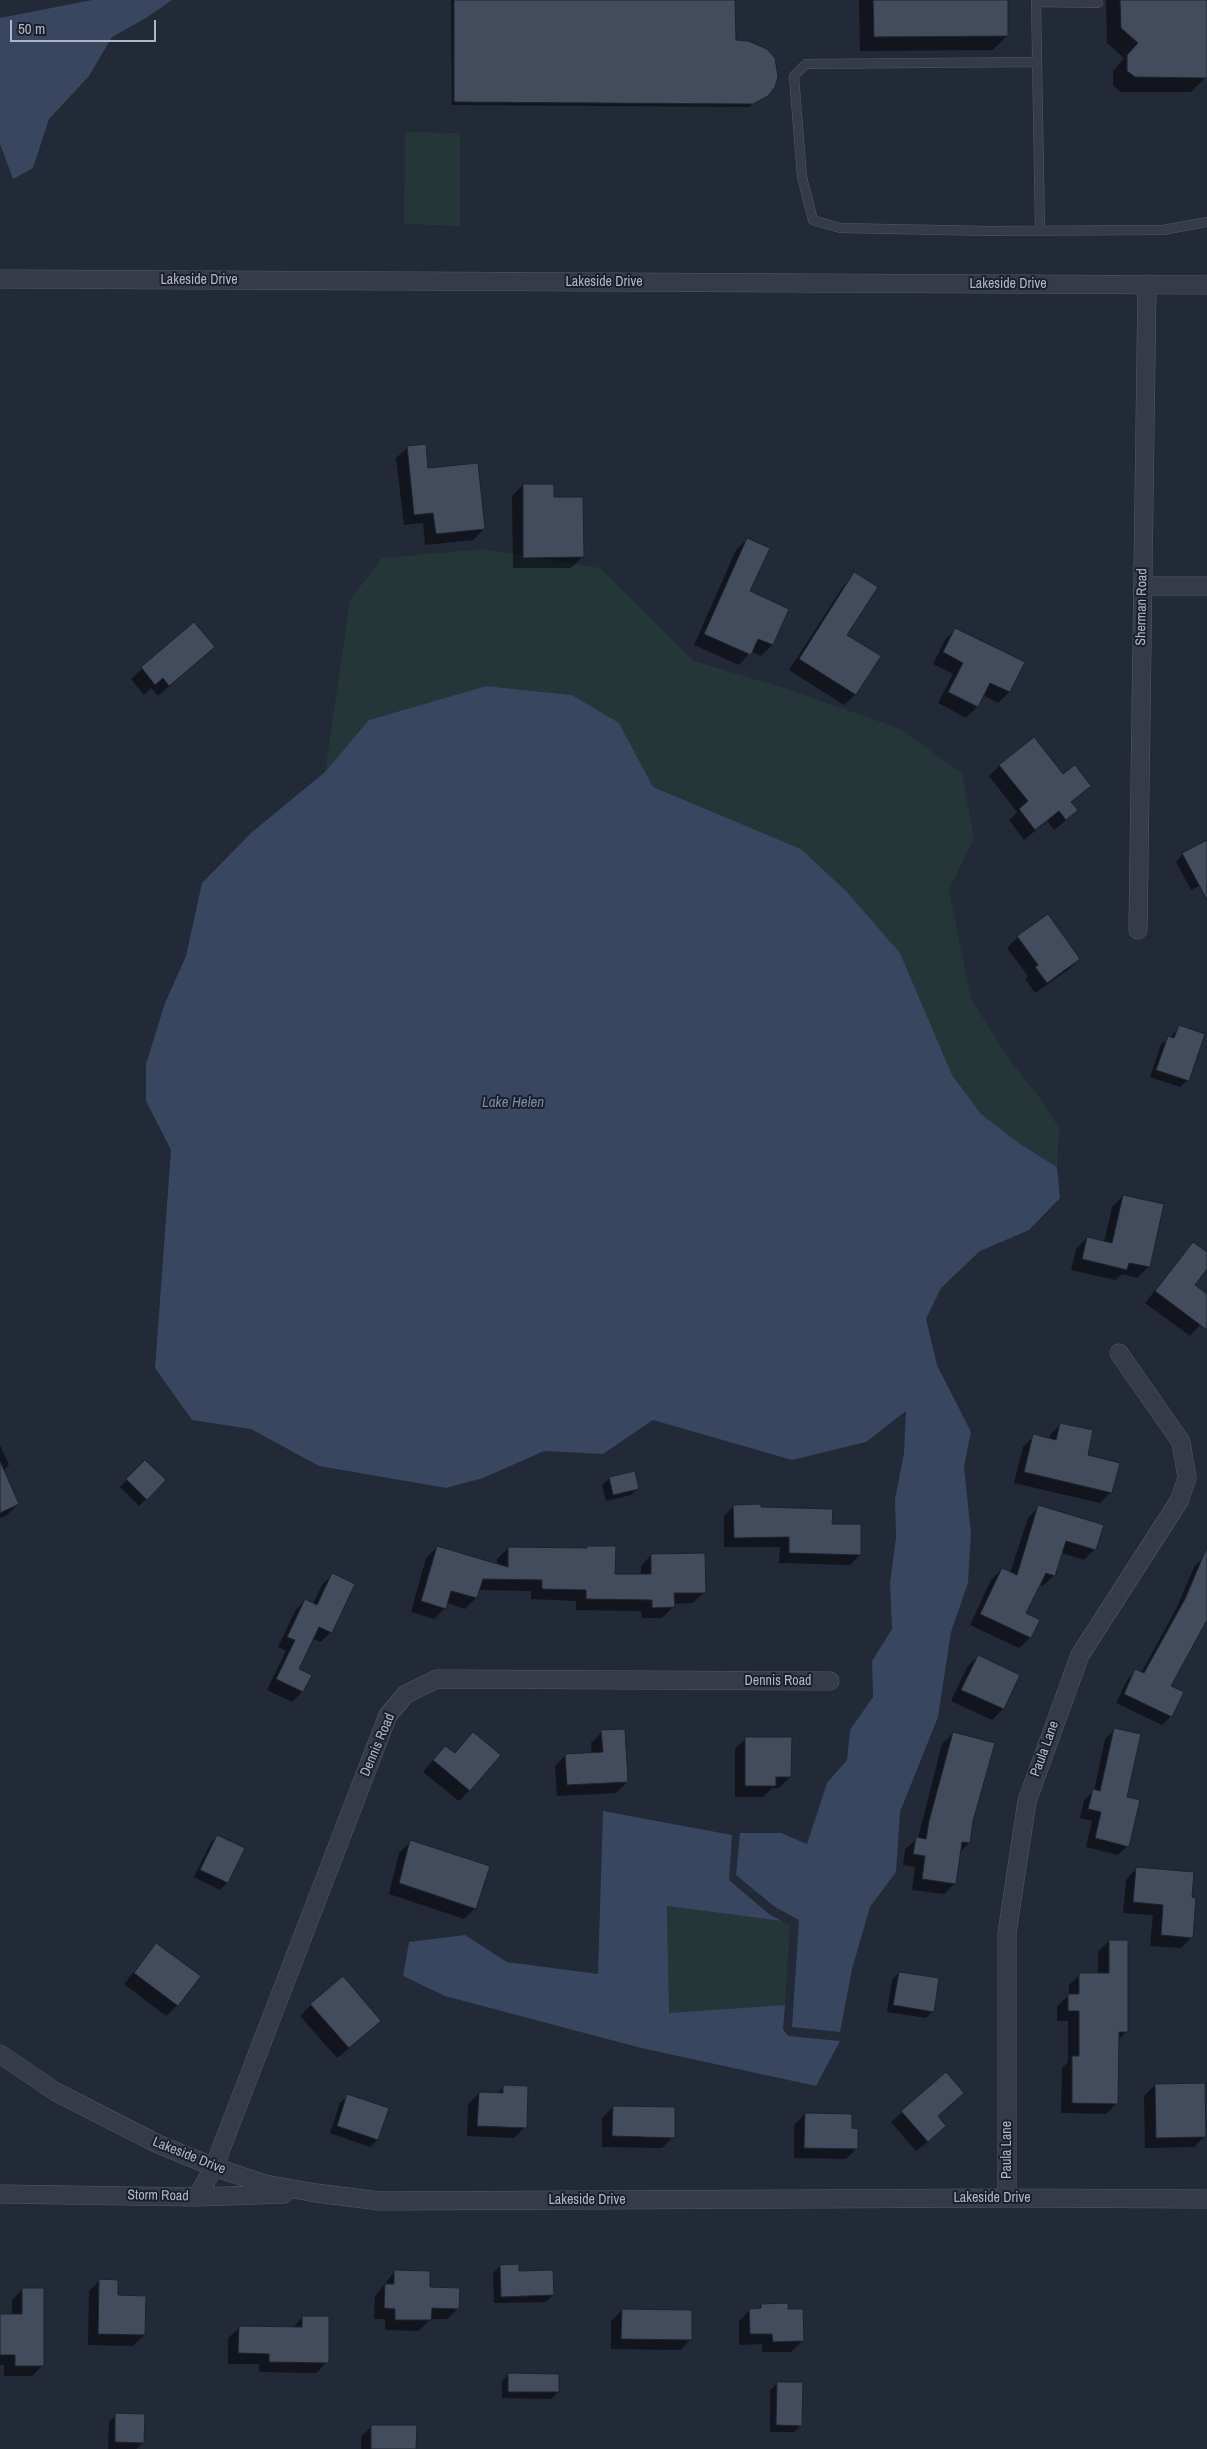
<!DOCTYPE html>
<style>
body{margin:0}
#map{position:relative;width:1207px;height:2449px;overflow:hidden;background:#222937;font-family:"Archivo Narrow",sans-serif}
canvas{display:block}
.scale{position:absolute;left:10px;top:20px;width:146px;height:22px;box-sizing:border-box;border:2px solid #b0b6c4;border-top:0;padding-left:6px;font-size:15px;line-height:18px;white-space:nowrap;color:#b0b6c4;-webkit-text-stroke:4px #1b212c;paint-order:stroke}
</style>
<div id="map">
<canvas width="1207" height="2449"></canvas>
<div class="scale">50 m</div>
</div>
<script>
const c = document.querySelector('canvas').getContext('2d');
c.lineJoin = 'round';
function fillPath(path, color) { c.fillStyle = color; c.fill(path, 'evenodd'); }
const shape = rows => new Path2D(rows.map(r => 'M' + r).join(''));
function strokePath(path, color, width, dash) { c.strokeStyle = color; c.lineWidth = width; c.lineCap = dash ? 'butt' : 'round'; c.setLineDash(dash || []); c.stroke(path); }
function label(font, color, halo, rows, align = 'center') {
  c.font = font + ' "Archivo Narrow",sans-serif'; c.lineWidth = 4; c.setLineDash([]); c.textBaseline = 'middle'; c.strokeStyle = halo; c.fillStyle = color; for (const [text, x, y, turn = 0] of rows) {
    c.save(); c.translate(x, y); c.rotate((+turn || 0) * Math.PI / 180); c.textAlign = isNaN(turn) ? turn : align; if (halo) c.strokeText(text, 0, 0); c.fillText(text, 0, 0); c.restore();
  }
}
fillPath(shape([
 [405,132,460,133,460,226,404,224],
 [484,549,600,568,694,661,784,688,901,729,962,774,974,838,949,890,971,999,1009,1059,1040,1098,1059,1128,1057,1167,1020,1144,981,1115,952,1075,900,953,847,892,801,849,653,787,619,723,572,695,486,686,369,720,325,772,350,600,382,558],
 [667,1905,782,1921,790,1926,785,2005,669,2014]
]), '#253639');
fillPath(shape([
 [92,0,172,0,146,18,112,37,89,76,49,119,33,168,13,179,0,144,0,18],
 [486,686,572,695,619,723,653,787,801,849,847,892,900,953,952,1075,981,1114,1020,1144,1057,1167,1060,1198,1029,1230,980,1251,941,1288,926,1319,937,1365,971,1432,964,1467,971,1534,968,1583,951,1632,938,1717,900,1812,896,1872,870,1907,852,1969,840,2032,792,2027,799,1920,775,1907,736,1875,740,1833,781,1833,807,1844,827,1783,847,1760,850,1730,873,1697,872,1661,892,1629,890,1583,896,1537,895,1499,904,1453,906,1411,866,1442,792,1460,653,1420,603,1454,544,1451,483,1478,446,1488,319,1466,251,1429,192,1420,155,1368,171,1150,146,1101,146,1064,165,1003,186,956,202,883,251,833,325,772,369,720],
 [603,1811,732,1835,729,1880,770,1915,782,1921,667,1906,669,2013,785,2005,783,2029,788,2036,840,2041,816,2086,641,2048,445,1996,403,1976,409,1942,465,1935,507,1962,598,1974]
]), '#384660');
fillPath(shape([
 [451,0,734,0,734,41,767,95,749,107,452,105],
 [859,0,1007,0,1007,36,993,50,860,51],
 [1106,0,1207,0,1206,77,1191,92,1120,92,1113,85,1113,71,1124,58,1107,43],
 [407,448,484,529,473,540,425,545,423,523,404,525,396,458],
 [523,485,553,498,582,557,571,568,513,568,512,496],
 [747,539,748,592,772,645,761,656,751,651,739,665,694,645,736,550],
 [855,574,845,635,879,657,855,695,844,705,789,670,844,585],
 [194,624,214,647,158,696,151,688,144,695,131,679],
 [955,629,1023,663,1009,692,998,703,983,695,977,707,966,718,938,703,953,674,933,664,945,640],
 [1000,765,1063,776,1090,786,1070,803,1076,810,1065,821,1054,830,1047,821,1024,840,1009,820,1017,812,989,776],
 [1207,842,1207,882,1191,890,1176,862,1183,854],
 [1048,916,1079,959,1068,970,1035,993,1025,979,1028,976,1007,948,1018,937],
 [1179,1027,1188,1080,1180,1087,1150,1077,1161,1044,1170,1038],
 [1123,1196,1163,1205,1148,1267,1137,1278,1122,1274,1115,1280,1071,1270,1076,1249,1087,1238,1104,1242,1112,1207],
 [1193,1243,1207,1254,1207,1267,1193,1285,1207,1295,1207,1317,1190,1336,1145,1303],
 [1061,1424,1111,1492,1100,1503,1014,1483,1023,1447,1034,1436,1049,1439,1050,1435],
 [0,1445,9,1465,3,1471,18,1504,7,1515,0,1518],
 [145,1462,164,1480,139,1506,120,1487],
 [610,1478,638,1488,631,1495,606,1501,602,1485],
 [734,1506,831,1525,860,1555,850,1565,779,1563,780,1547,724,1547,724,1516],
 [1038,1507,1095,1549,1084,1560,1061,1553,1054,1575,1043,1586,1038,1585,1024,1613,1038,1620,1030,1638,1019,1648,970,1625,991,1580,1002,1569,1010,1573,1028,1518],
 [437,1547,497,1565,497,1559,508,1548,585,1550,588,1547,614,1575,641,1575,641,1566,651,1555,704,1592,693,1603,673,1604,673,1607,662,1618,642,1618,641,1611,576,1610,576,1601,531,1599,531,1591,478,1590,476,1598,465,1609,447,1603,445,1608,434,1619,411,1612,426,1558],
 [1203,1558,1207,1560,1207,1618,1169,1687,1171,1716,1162,1725,1116,1703,1127,1680,1135,1671,1141,1673,1176,1609,1194,1567],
 [333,1574,331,1632,321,1642,312,1639,298,1669,310,1675,302,1692,292,1702,267,1690,286,1651,278,1647,295,1611,305,1600,313,1604,322,1585],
 [978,1656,1018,1675,1003,1709,992,1720,951,1701,967,1667],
 [1114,1730,1126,1798,1127,1846,1118,1855,1086,1847,1092,1821,1080,1818,1084,1800,1094,1791,1105,1739],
 [602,1732,627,1782,616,1793,557,1796,555,1766,566,1755,592,1754,591,1743],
 [473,1733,470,1790,459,1801,423,1772,435,1758,454,1754],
 [953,1733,972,1820,969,1843,959,1853,955,1883,944,1894,912,1890,915,1867,903,1865,905,1849,918,1838,942,1744],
 [746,1738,790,1777,779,1788,772,1788,763,1797,735,1797,735,1749],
 [217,1836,227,1883,220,1890,194,1877,210,1844],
 [410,1842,475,1908,464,1919,389,1894,399,1853],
 [1136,1869,1192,1937,1181,1948,1150,1946,1153,1915,1123,1913,1126,1880],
 [1109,1941,1127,2031,1118,2040,1117,2103,1106,2114,1061,2113,1062,2068,1068,2062,1068,2021,1057,2021,1057,2006,1069,1995,1069,1985,1080,1974,1098,1974,1098,1952],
 [157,1944,177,2005,166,2016,124,1984],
 [899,1973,933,2011,926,2018,887,2012,892,1980],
 [311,2005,368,2032,337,2058,300,2016],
 [1155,2085,1205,2136,1194,2147,1145,2148,1144,2096],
 [504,2087,525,2127,514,2138,467,2136,468,2104,479,2093,496,2094],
 [963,2093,937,2117,934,2137,916,2151,891,2122,902,2112],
 [348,2096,377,2140,370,2147,330,2133,340,2103],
 [613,2107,673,2137,662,2148,602,2147,602,2118],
 [805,2114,857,2148,846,2159,794,2158,794,2125],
 [500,2266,518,2272,553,2295,546,2302,494,2303,493,2273],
 [395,2271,428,2288,458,2308,447,2319,430,2319,419,2331,385,2330,385,2319,374,2319,375,2296],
 [100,2280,116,2296,144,2335,133,2346,88,2345,89,2291],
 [23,2289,43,2365,32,2376,4,2376,4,2365,0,2365,0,2315,12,2315,12,2300],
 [762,2305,786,2311,802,2341,791,2352,762,2352,762,2344,739,2345,739,2321,750,2310,757,2310],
 [622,2310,691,2339,680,2350,611,2349,611,2321],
 [303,2317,327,2362,316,2373,259,2372,259,2364,228,2364,228,2338,239,2328,292,2328],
 [509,2374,558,2392,551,2399,502,2398,502,2381],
 [778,2383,801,2425,794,2432,770,2432,770,2390],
 [116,2415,143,2443,136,2449,108,2449,109,2422],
 [372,2426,415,2449,361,2449,361,2437]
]), '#0007');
const building = shape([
 [454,0,735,0,736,40,748,41,767,49,775,58,778,77,775,87,768,96,753,104,454,102,454,0],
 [873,0,1008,0,1008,36,874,37,873,0],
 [1120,0,1207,0,1207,78,1135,77,1127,71,1127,55,1138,43,1121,28,1120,0],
 [426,444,428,468,478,463,485,529,436,534,433,513,414,515,407,446,426,444],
 [523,484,554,484,554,497,583,497,584,557,523,558,523,484],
 [747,538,770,548,750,591,789,609,773,645,758,639,751,655,704,634,747,538],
 [854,572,878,587,847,635,881,656,856,695,799,659,854,572],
 [194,622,215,647,169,686,163,678,155,685,141,667,194,622],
 [955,628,1025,662,1010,692,990,683,978,707,948,692,963,663,943,652,955,628],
 [1034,737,1063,774,1075,765,1091,786,1071,802,1078,810,1066,820,1059,811,1035,830,1019,809,1028,801,999,765,1034,737],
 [1207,840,1207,900,1182,853,1207,840],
 [1048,914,1080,959,1047,983,1035,967,1038,965,1017,936,1048,914],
 [1179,1025,1205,1034,1189,1081,1156,1070,1168,1036,1174,1038,1179,1025],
 [1123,1195,1164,1204,1150,1267,1129,1263,1127,1270,1082,1259,1087,1237,1112,1243,1123,1195],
 [1193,1242,1207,1252,1207,1269,1195,1285,1207,1294,1207,1330,1155,1291,1193,1242],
 [1060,1423,1093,1430,1088,1455,1120,1463,1112,1493,1024,1472,1033,1434,1056,1440,1060,1423],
 [145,1460,166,1480,147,1500,126,1479,145,1460],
 [0,1461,19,1504,0,1513,0,1461],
 [635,1471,639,1489,613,1495,609,1477,635,1471],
 [761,1504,761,1507,833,1509,832,1524,861,1524,861,1555,789,1553,789,1537,734,1538,733,1505,761,1504],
 [1038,1505,1104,1525,1096,1550,1066,1541,1055,1576,1046,1573,1026,1613,1040,1620,1031,1638,980,1614,1002,1568,1017,1575,1038,1505],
 [437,1546,508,1567,508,1547,587,1548,587,1546,616,1546,615,1574,651,1574,651,1554,705,1553,706,1593,674,1593,675,1607,652,1608,652,1600,586,1599,586,1590,542,1589,542,1580,483,1579,477,1598,451,1591,446,1609,421,1601,437,1546],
 [1207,1547,1207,1620,1171,1686,1184,1692,1172,1717,1124,1694,1135,1669,1144,1673,1185,1599,1207,1547],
 [332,1573,355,1584,332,1633,319,1627,299,1669,312,1675,303,1692,276,1679,295,1640,287,1637,305,1599,317,1605,332,1573],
 [978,1655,1020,1675,1004,1709,961,1690,978,1655],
 [1114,1728,1141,1734,1127,1797,1140,1800,1129,1847,1095,1838,1101,1812,1088,1809,1093,1789,1100,1791,1114,1728],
 [625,1729,628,1782,567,1785,565,1754,603,1752,601,1730,625,1729],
 [473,1732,501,1755,470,1791,433,1760,445,1746,455,1753,473,1732],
 [953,1732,995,1743,973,1821,970,1843,962,1842,956,1884,922,1879,925,1856,913,1854,916,1837,926,1839,929,1821,953,1732],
 [745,1737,792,1737,791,1777,776,1777,776,1786,745,1786,745,1737],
 [217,1835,245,1848,228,1883,200,1870,217,1835],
 [410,1840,490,1866,476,1909,399,1883,410,1840],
 [1136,1867,1194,1872,1192,1897,1196,1898,1193,1938,1161,1935,1163,1905,1133,1902,1136,1867],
 [1109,1940,1128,1940,1128,2032,1119,2032,1118,2104,1072,2103,1072,2056,1079,2056,1079,2011,1068,2011,1068,1994,1079,1994,1079,1973,1109,1973,1109,1940],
 [156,1943,201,1976,178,2006,134,1973,156,1943],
 [899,1972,939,1978,934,2012,893,2005,899,1972],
 [343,1976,381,2021,349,2048,310,2004,343,1976],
 [946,2072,964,2093,938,2116,946,2126,928,2142,901,2111,946,2072],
 [1205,2083,1206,2137,1156,2138,1155,2084,1205,2083],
 [503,2085,528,2086,527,2128,477,2126,479,2092,503,2093,503,2085],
 [347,2094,389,2108,378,2140,337,2126,347,2094],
 [613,2106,675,2107,675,2138,612,2136,613,2106],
 [805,2113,852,2114,852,2128,858,2129,858,2149,804,2148,805,2113],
 [519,2264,519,2271,553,2270,554,2295,501,2297,500,2265,519,2264],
 [394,2270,430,2271,430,2287,460,2288,459,2309,432,2308,431,2320,395,2320,395,2309,384,2308,385,2284,394,2284,394,2270],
 [99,2279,118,2280,118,2295,146,2296,145,2335,98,2334,99,2279],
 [22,2288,44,2288,44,2366,15,2366,15,2355,0,2355,0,2314,22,2314,22,2288],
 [788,2303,788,2309,803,2309,804,2341,773,2342,772,2334,750,2334,749,2309,761,2308,761,2304,788,2303],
 [622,2309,692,2310,692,2340,621,2339,622,2309],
 [302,2316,329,2316,329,2363,269,2362,269,2354,238,2353,239,2326,302,2327,302,2316],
 [508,2373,559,2374,559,2392,508,2392,508,2373],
 [777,2382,803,2382,802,2426,776,2425,777,2382],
 [115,2413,145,2414,144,2443,115,2442,115,2413],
 [371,2425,417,2425,416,2449,371,2449,371,2425]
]);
fillPath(building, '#434c5c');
strokePath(building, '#1d232e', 1);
const service = shape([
 [1036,0,1040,230],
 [1036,2,1098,3],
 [1037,62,806,64,794,76,802,177,813,220,840,228,990,231,1163,230,1207,222]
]);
const minor = shape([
 [0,279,1207,285],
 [1143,586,1207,586],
 [1138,930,1147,284],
 [0,2054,56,2092,158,2144,214,2167,265,2184,316,2193,380,2201,1007,2198,1207,2199],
 [0,2194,197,2197,284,2194],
 [197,2197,214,2167,388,1715,406,1694,437,1679,830,1681],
 [1007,2198,1007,1933,1027,1801,1080,1655,1179,1501,1187,1478,1181,1442,1119,1353]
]);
strokePath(service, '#535965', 10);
strokePath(minor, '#535965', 19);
strokePath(service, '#353c48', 9);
strokePath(minor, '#353c48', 18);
label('14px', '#b0b6c4', '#1b212c', [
 ["Lakeside Drive",199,280],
 ["Lakeside Drive",604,282],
 ["Lakeside Drive",1008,284],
 ["Sherman Road",1142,607,-89],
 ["Dennis Road",778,1681],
 ["Dennis Road",378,1745,-67],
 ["Paula Lane",1045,1749,-70],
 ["Paula Lane",1007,2150,-90],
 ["Lakeside Drive",189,2156,22],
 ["Storm Road",158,2196,1],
 ["Lakeside Drive",992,2198],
 ["Lakeside Drive",587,2200]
]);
label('italic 15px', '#7a8baa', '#1b212c', [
 ["Lake Helen",513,1103]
]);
</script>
